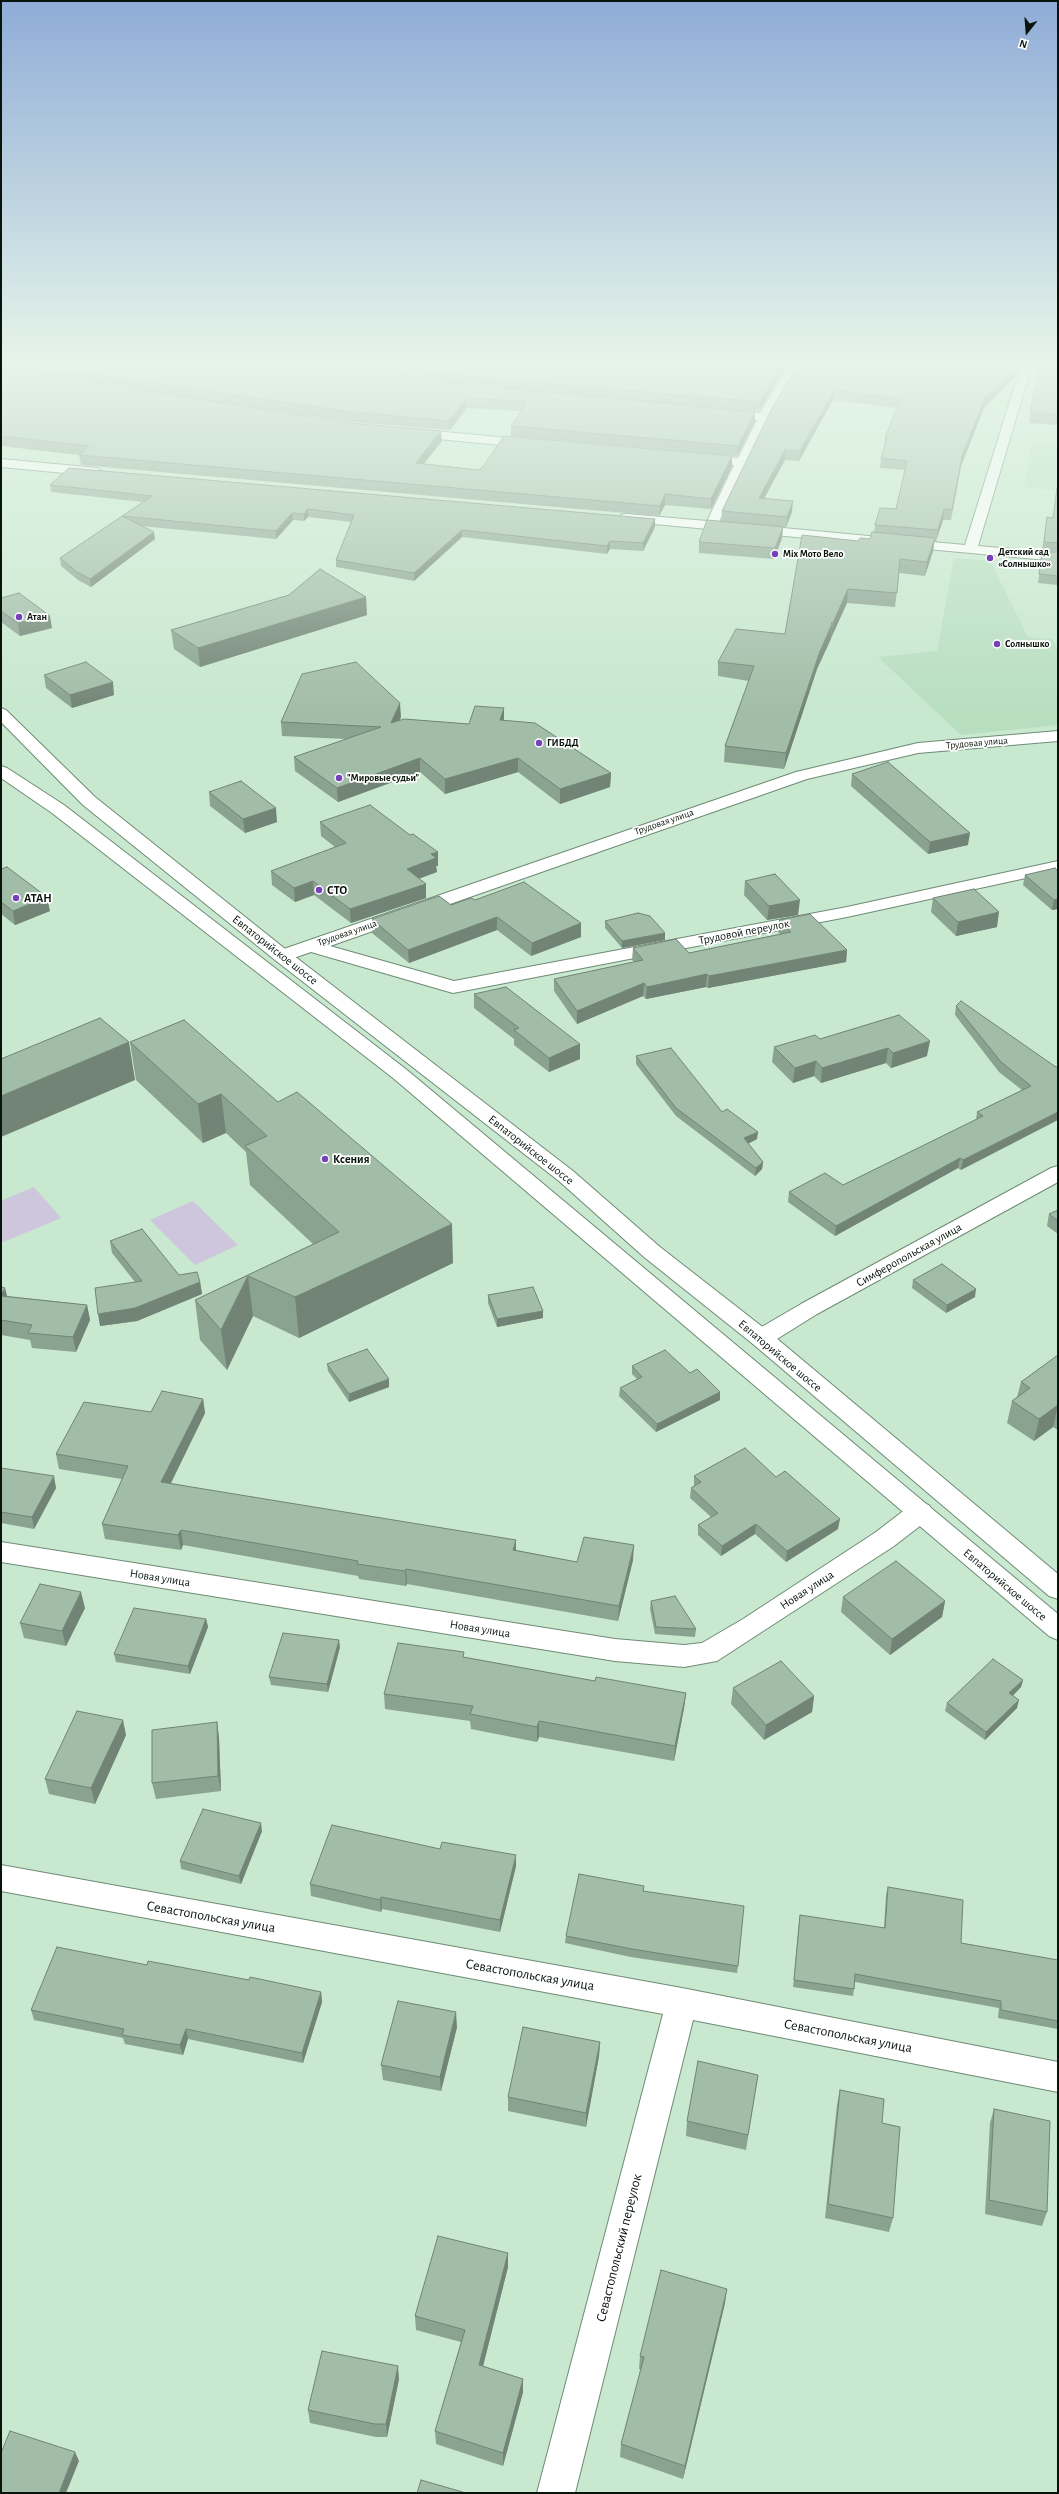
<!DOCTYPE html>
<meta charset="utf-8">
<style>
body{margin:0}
#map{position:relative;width:1059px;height:2494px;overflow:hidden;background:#c8e8cf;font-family:"Alegreya Sans",sans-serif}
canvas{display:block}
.frame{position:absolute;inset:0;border:2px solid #09140c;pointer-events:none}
.north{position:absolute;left:1007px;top:12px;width:40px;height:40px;-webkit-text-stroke:3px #fff;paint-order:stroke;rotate:197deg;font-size:11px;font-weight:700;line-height:16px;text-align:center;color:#09140c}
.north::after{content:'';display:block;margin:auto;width:14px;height:18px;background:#09140c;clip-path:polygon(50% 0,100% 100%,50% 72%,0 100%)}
</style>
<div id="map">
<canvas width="1059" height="2494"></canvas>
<div class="frame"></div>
<div class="north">N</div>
</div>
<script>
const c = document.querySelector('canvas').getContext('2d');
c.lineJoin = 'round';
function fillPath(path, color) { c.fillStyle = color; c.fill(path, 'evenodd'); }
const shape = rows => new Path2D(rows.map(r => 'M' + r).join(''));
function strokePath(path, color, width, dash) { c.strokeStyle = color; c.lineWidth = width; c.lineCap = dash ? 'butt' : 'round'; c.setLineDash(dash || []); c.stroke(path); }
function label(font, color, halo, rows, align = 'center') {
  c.font = font + ' "Alegreya Sans",sans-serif'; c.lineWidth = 3.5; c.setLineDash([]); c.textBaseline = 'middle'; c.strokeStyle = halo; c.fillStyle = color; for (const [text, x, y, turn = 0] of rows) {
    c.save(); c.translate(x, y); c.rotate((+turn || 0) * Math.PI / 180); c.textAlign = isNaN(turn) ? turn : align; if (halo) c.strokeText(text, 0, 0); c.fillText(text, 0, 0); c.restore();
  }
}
fillPath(shape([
 [1032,442,1058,445,1058,490,1024,487],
 [954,558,990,561,1027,635,1034,638,1052,639,1058,649,1058,725,961,735,878,657,937,651]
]), '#b8dec0');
fillPath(shape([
 [34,1187,61,1218,1,1243,1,1201],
 [193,1201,238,1245,195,1265,150,1220]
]), '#cdc6dc');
const minor = shape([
 [790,364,802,364,770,417,719,522,965,545,1020,369,1002,364,1028,364,1058,370,1058,376,1030,371,978,546,1058,553,1058,561,621,521,619,518,621,515,626,514,707,521,734,465,703,463,697,459,703,455,738,458,757,420,726,417,720,413,726,409,760,413,790,364],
 [412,429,531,440,537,444,531,448,408,436,406,433,412,429],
 [1,459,97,468,103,472,97,476,1,467,1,459],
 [1058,731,1058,741,918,753,807,779,330,946,454,981,847,907,1058,861,1058,871,847,917,453,993,311,952,282,962,275,960,273,956,275,952,796,772,918,743,1058,731],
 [1058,1166,1058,1182,817,1314,769,1344,761,1346,753,1344,749,1338,753,1332,801,1304,1051,1168,1058,1166],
 [920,1503,929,1505,933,1512,929,1519,894,1546,717,1661,684,1667,615,1661,1,1562,1,1542,615,1639,684,1645,702,1643,743,1619,876,1532,911,1505,920,1503],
 [1,1865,682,1988,1058,2062,1058,2092,693,2020,575,2493,537,2493,663,2014,1,1891,1,1865]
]);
const major = shape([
 [1,708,6,710,95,797,289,952,573,1171,660,1247,769,1332,1058,1574,1058,1599,1049,1596,753,1344,644,1257,559,1181,275,960,83,805,1,722,1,708],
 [1,766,7,768,64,805,407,1070,1058,1614,1058,1640,1049,1636,393,1078,52,813,1,778,1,766]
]);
strokePath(minor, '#6e8b75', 2);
strokePath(major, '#6e8b75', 2);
fillPath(minor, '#fff');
fillPath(major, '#fff');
fillPath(shape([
 [1,364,788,364,759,411,707,407,755,412,755,421,737,456,511,436,511,426,521,411,467,408,450,430,351,422,204,400,442,441,424,464,477,470,732,456,732,466,711,509,665,505,659,516,81,465,79,455,1,446],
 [799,364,1018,367,1016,376,984,408,961,466,951,520,943,520,936,541,934,541,933,551,925,576,899,573,895,607,847,603,817,669,784,769,724,762,725,746,749,681,718,676,718,662,785,634,858,541,870,539,874,532,875,525,896,509,905,470,880,468,881,458,884,448,885,438,897,408,833,400,799,461,785,460,764,499,792,512,786,527,783,527,782,538,774,559,699,553,699,542,721,521,722,511],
 [1041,364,1058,364,1058,425,1029,423],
 [50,485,655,519,655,527,643,551,610,549,607,554,462,537,414,581,336,567,336,560,351,522,308,517,304,521,293,520,276,539,141,526,155,539,91,587,78,580,61,566,60,558,143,502,51,492],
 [1057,488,1058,488,1058,552,1042,550,1047,517,1053,518],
 [1042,552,1058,552,1058,585,1038,583],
 [1,598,52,628,20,636,1,622],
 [367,615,200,667,174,649,171,630],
 [44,675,114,695,72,708,46,688],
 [504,708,504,721,611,773,610,787,560,804,518,772,445,794,420,772,338,802,295,771,294,757,346,739,282,736,281,722,401,717,399,721,469,724],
 [852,774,968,845,928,854,851,786],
 [209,792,277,822,245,833,210,806],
 [320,822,438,866,436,866,437,872,419,878,426,898,351,923,314,895,295,902,272,885,271,871,335,847,321,836],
 [1,869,50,911,15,925,1,914],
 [1058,871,1058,909,1052,910,1023,885,1025,875],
 [745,881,798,915,767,920,744,895],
 [933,898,997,927,956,936,931,912],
 [475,900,581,937,531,956,497,930,409,963,372,933,372,919,451,905],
 [779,920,847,950,846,962,708,988,706,987,646,999,643,996,577,1024,554,991,554,979,634,962,632,960,633,948,689,953,780,934,778,932],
 [605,921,665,940,622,948,605,928],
 [474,994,580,1044,580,1059,549,1072,514,1045,514,1039,474,1008],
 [956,1006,1053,1065,961,1170,958,1168,835,1236,788,1202,789,1192,843,1185,976,1120,977,1112,1022,1090,999,1072,955,1015],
 [899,1015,927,1056,891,1068,886,1063,821,1083,814,1076,793,1083,772,1062,774,1047,820,1039],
 [184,1020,453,1263,299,1338,253,1316,227,1370,200,1340,195,1300,313,1244,250,1185,246,1152,226,1133,203,1143,136,1080,130,1042],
 [636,1056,722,1112,757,1139,748,1144,763,1162,762,1169,755,1176,676,1116,636,1064],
 [1058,1210,1058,1234,1047,1226,1049,1214],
 [110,1241,179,1275,200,1282,202,1294,137,1321,100,1326,135,1282,112,1253],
 [913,1280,975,1297,946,1313,912,1288],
 [1,1287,7,1296,87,1305,90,1320,76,1352,32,1348,30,1340,1,1335],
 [488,1295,543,1311,543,1318,497,1327,488,1303],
 [1058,1355,1058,1430,1053,1427,1034,1441,1007,1423,1012,1401,1017,1397,1021,1382],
 [327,1364,389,1387,349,1402,328,1371],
 [632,1366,690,1373,720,1392,720,1400,656,1432,619,1396,620,1388,637,1379,632,1374],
 [203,1399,205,1413,171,1483,516,1550,577,1562,633,1560,618,1621,407,1584,406,1586,359,1579,358,1576,183,1545,181,1550,105,1539,102,1524,122,1479,59,1469,56,1454,151,1412],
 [1,1468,56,1488,34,1529,1,1523],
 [694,1476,776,1477,838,1529,786,1562,755,1534,721,1556,698,1535,698,1525,711,1517,690,1498,691,1488,694,1486],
 [843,1597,945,1601,942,1617,890,1655,841,1612],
 [651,1601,696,1629,695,1637,655,1634,650,1609],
 [85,1608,66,1646,24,1638,20,1623],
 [206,1619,208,1627,190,1674,116,1662,114,1654],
 [340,1647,328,1692,271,1685,269,1677],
 [464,1657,595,1681,686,1693,684,1708,674,1761,539,1737,537,1742,471,1729,470,1721,385,1709,384,1694],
 [1023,1680,1021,1687,1013,1696,1017,1708,985,1740,945,1711,947,1703],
 [733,1688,814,1696,812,1712,764,1740,731,1704],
 [217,1722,219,1738,221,1791,156,1799,152,1783],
 [126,1735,95,1804,49,1794,45,1779],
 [262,1831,241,1884,181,1869,180,1861],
 [516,1866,500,1932,382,1909,381,1912,311,1896,310,1884],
 [644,1886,643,1891,738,1966,737,1973,631,1957,565,1943,566,1936],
 [888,1887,961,1943,1058,1960,1058,2029,998,2018,999,2008,855,1982,853,1996,793,1987,799,1922,800,1915,884,1928,886,1895],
 [147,1965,249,1980,321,1992,322,2002,303,2063,188,2039,183,2055,125,2044,123,2038,34,2020,31,2010],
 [457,2027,441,2091,383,2080,381,2065],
 [600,2042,599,2056,586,2127,508,2111,508,2097],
 [758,2075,746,2150,686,2136,687,2121],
 [840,2090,882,2123,893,2218,889,2232,825,2218,837,2105],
 [994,2109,1047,2212,1042,2226,985,2214,990,2123],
 [508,2253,508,2267,483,2366,523,2379,523,2392,503,2466,436,2444,435,2431,461,2342,416,2330,415,2316],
 [725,2303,683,2479,620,2457,621,2444,641,2370,639,2369,640,2356],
 [399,2379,387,2437,376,2437,310,2423,308,2410]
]), '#8aa290');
fillPath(shape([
 [783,364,788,364,759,411,760,402],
 [1018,367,1016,376,984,408,961,466,951,520,962,456,985,398],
 [834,390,833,400,799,461,800,451],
 [467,398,467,408,450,430,449,421],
 [755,412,755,421,737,456,738,446],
 [441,431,442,441,416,473,416,463],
 [785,450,785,460,758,509,759,498],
 [732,456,732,466,711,509,711,499],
 [665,494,665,505,659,516,660,506],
 [793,501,792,512,786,527,787,517],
 [308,509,308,517,304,521,304,514],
 [944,509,943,520,936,541,938,530],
 [292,513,293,520,276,539,276,531],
 [655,519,655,527,643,551,643,543],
 [783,527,782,538,774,559,775,548],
 [462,530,462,537,414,581,414,573],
 [154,532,155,539,91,587,90,579],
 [935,538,933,551,925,576,927,562],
 [610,541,610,549,607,554,607,546],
 [848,589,847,603,831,638,833,623],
 [366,597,367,615,200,667,198,648],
 [50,616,52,628,20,636,18,623],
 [832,624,831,639,817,669,784,769,786,753,819,654],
 [113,682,114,695,72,708,70,695],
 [400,703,401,717,392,737,391,723],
 [504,708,504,722,500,720],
 [420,758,420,772,338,802,337,788],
 [518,758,518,772,445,794,445,779],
 [611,773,610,787,560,804,560,789],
 [276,808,277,822,245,833,243,819],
 [970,833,968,845,928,854,930,842],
 [438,852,438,866,436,866,437,872,408,883,407,869,431,854],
 [313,881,314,895,295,902,294,888],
 [426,884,426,898,351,923,350,909],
 [47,897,50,911,15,925,13,911],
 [1058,899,1058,909,1052,910,1054,900],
 [800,900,798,915,767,920,769,906],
 [999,912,997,927,956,936,958,922],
 [497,917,497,930,409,963,408,950],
 [581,923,581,937,531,956,532,943],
 [665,933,665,940,622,948,622,941],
 [847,950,846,962,708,988,709,976],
 [707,974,706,987,646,999,647,987],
 [644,983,643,996,577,1024,577,1011],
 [930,1041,927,1056,891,1068,893,1053],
 [129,1042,135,1080,1,1137,1,1096],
 [580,1044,580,1059,549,1072,549,1058],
 [888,1048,886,1063,821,1083,822,1068],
 [816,1061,814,1076,793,1083,795,1068],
 [221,1094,226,1133,203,1143,198,1104],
 [1058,1112,1058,1120,961,1170,963,1160],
 [758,1132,757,1139,743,1146,744,1138],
 [960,1158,958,1168,835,1236,836,1226],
 [763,1162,762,1169,755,1176,756,1168],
 [452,1224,453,1263,299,1338,295,1297],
 [248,1276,253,1316,227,1370,221,1330],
 [200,1282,202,1294,137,1321,100,1326,98,1314],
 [5,1288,9,1303,1,1299,1,1295],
 [976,1289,975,1297,946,1313,947,1305],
 [87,1305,90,1320,76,1352,73,1337],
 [543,1311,543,1318,497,1327,497,1319],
 [389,1379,389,1387,349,1402,349,1394],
 [720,1392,720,1400,656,1432,657,1424],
 [203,1399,205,1413,164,1497,161,1482],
 [1058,1405,1053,1427,1034,1441,1039,1419],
 [54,1476,56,1488,34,1529,32,1517],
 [840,1519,838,1529,786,1562,787,1551],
 [756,1524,755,1534,721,1556,722,1546],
 [181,1530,183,1545,181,1550,178,1535],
 [516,1540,516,1555,513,1550],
 [634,1545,633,1560,618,1621,619,1606],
 [406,1569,407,1584,406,1586,405,1571],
 [81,1592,85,1608,66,1646,62,1631],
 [945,1601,942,1617,890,1655,892,1639],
 [206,1619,208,1627,190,1674,188,1666],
 [339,1640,340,1647,328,1692,327,1684],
 [1023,1680,1021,1687,1007,1701,1009,1693],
 [686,1693,684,1708,674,1761,675,1746],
 [814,1696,812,1712,764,1740,766,1725],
 [1019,1700,1017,1708,985,1740,986,1732],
 [123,1720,126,1735,95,1804,91,1788],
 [539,1721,539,1737,537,1742,537,1727],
 [217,1722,219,1738,221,1791,218,1776],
 [261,1823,262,1831,241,1884,239,1876],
 [516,1855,516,1866,500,1932,500,1920],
 [381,1897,382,1909,381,1912,380,1900],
 [321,1992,322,2002,303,2063,302,2053],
 [456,2012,457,2027,441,2091,440,2077],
 [186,2029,188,2039,183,2055,180,2045],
 [600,2042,599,2056,586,2127,586,2113],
 [508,2253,508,2267,480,2378,479,2365],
 [727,2289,725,2303,683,2479,685,2466],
 [398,2366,399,2379,387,2437,386,2424],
 [523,2379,523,2392,503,2466,503,2453],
 [75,2452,79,2461,66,2493,59,2493]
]), '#718475');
const building = shape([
 [22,364,340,364,442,382,755,412,738,446,511,426,527,402,467,398,449,421,351,412,22,364],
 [393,364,783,364,760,402,511,381,443,373,393,364],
 [799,364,1002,364,1018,367,985,398,962,456,952,510,944,509,938,530,875,525,880,508,896,509,907,461,881,458,887,438,885,438,900,399,834,390,800,451,785,450,759,498,793,501,787,517,722,511,772,408,799,364],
 [1040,365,1058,366,1058,415,1030,413,1040,365],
 [1,368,350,423,441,431,416,463,477,470,482,468,504,436,732,456,711,499,665,494,660,506,79,455,89,446,1,436,1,368],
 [69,468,655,519,643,543,610,541,607,546,462,530,414,573,336,560,354,515,308,509,304,514,292,513,276,531,122,516,154,532,90,579,77,572,60,558,152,496,50,485,69,468],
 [1057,488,1058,488,1058,543,1044,542,1047,517,1053,518,1057,488],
 [707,520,783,527,775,548,699,542,707,520],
 [872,532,935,538,927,562,900,559,897,593,848,589,833,623,831,623,832,624,819,654,786,753,725,746,754,666,718,662,736,629,785,634,802,535,858,541,860,538,870,539,872,532],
 [1042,552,1058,552,1058,576,1039,574,1042,552],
 [320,569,366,597,198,648,171,630,289,595,320,569],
 [19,593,50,616,18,623,1,611,1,598,19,593],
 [86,662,113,682,70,695,44,675,86,662],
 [356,662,400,703,391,723,404,719,469,724,475,706,504,708,500,720,535,723,611,773,560,789,518,758,445,779,420,758,337,788,294,757,381,727,281,722,302,674,356,662],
 [888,762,970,833,930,842,852,774,888,762],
 [241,781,276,808,243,819,209,792,241,781],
 [370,805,410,835,413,834,438,852,431,854,436,858,407,869,426,884,350,909,313,881,294,888,271,871,346,843,320,822,370,805],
 [7,867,47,897,13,911,1,902,1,869,7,867],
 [1055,868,1058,871,1058,899,1054,900,1025,875,1055,868],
 [775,874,800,900,769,906,745,881,775,874],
 [524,882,581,923,532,943,497,917,408,950,372,919,439,896,451,905,471,898,475,900,524,882],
 [974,889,999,912,958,922,933,898,974,889],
 [638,913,650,916,665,933,622,941,605,921,638,913],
 [810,914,847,950,709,976,707,974,647,987,644,983,577,1011,554,979,643,960,633,948,676,939,689,953,791,932,779,920,810,914],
 [506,987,580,1044,549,1058,514,1030,519,1028,474,994,506,987],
 [961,1001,1053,1065,1058,1068,1058,1112,963,1160,960,1158,836,1226,789,1192,825,1173,843,1185,983,1116,977,1112,1031,1086,1001,1062,956,1006,961,1001],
 [899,1015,930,1041,893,1053,888,1048,822,1068,816,1061,795,1068,774,1047,815,1035,820,1039,899,1015],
 [100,1018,129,1042,1,1096,1,1059,100,1018],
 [184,1020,278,1102,297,1092,452,1224,295,1297,248,1276,221,1330,195,1300,339,1232,245,1146,267,1136,221,1094,198,1104,130,1042,184,1020],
 [671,1048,722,1112,727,1109,758,1132,744,1138,763,1162,756,1168,676,1108,636,1056,671,1048],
 [1058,1210,1058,1221,1049,1214,1058,1210],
 [142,1229,179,1275,197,1272,200,1282,135,1308,98,1314,95,1288,142,1281,110,1241,142,1229],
 [942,1264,976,1289,947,1305,913,1280,942,1264],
 [1,1287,5,1288,1,1295,1,1287],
 [533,1287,543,1311,497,1319,488,1295,533,1287],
 [1,1296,87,1305,73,1337,28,1333,32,1325,1,1320,1,1296],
 [367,1349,389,1379,349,1394,327,1364,367,1349],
 [665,1350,690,1373,697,1369,720,1392,657,1424,620,1388,642,1377,632,1366,665,1350],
 [1058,1355,1058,1405,1039,1419,1012,1401,1030,1388,1021,1382,1058,1355],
 [162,1391,203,1399,161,1482,516,1540,513,1550,577,1562,584,1537,634,1545,619,1606,406,1569,405,1571,357,1564,358,1561,181,1530,178,1535,102,1524,128,1466,56,1454,84,1402,151,1412,162,1391],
 [745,1448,776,1477,785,1471,840,1519,787,1551,756,1524,722,1546,698,1525,718,1513,691,1488,701,1482,694,1476,745,1448],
 [1,1468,54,1476,32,1517,1,1512,1,1468],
 [896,1561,945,1601,892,1639,843,1597,896,1561],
 [40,1584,81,1592,62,1631,20,1623,40,1584],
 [675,1596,696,1629,656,1627,651,1601,675,1596],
 [134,1608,206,1619,188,1666,114,1654,134,1608],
 [283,1633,339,1640,327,1684,269,1677,283,1633],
 [398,1643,464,1652,463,1657,595,1681,596,1677,686,1693,675,1746,539,1721,537,1727,470,1714,473,1706,384,1694,398,1643],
 [993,1659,1023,1680,1009,1693,1019,1700,986,1732,947,1703,993,1659],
 [781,1661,814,1696,766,1725,733,1688,781,1661],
 [77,1711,123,1720,91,1788,45,1779,77,1711],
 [217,1722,218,1776,152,1783,152,1730,217,1722],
 [203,1809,261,1823,239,1876,180,1861,203,1809],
 [332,1825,440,1849,442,1842,516,1855,500,1920,381,1897,380,1900,310,1884,332,1825],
 [579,1874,644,1886,643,1891,744,1906,738,1966,632,1949,566,1936,579,1874],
 [888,1887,963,1900,961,1943,1058,1960,1058,2021,1001,2010,1001,2001,855,1974,854,1989,794,1980,800,1915,885,1928,888,1887],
 [57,1947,147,1965,148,1961,249,1980,250,1977,321,1992,302,2053,186,2029,180,2045,122,2035,124,2029,31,2010,57,1947],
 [398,2001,456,2012,440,2077,381,2065,398,2001],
 [523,2027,600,2042,586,2113,508,2097,523,2027],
 [698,2061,758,2075,748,2135,687,2121,698,2061],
 [840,2090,884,2099,882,2123,900,2127,893,2218,828,2204,840,2090],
 [994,2109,1050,2121,1047,2212,989,2200,994,2109],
 [438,2236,508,2253,479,2365,523,2379,503,2453,435,2431,465,2330,415,2316,438,2236],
 [661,2270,727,2289,685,2466,621,2444,644,2357,640,2356,661,2270],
 [322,2351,398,2366,386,2424,375,2424,308,2410,322,2351],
 [10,2431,75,2452,59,2493,1,2493,1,2453,10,2431],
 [421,2480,466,2493,417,2493,421,2480]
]);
fillPath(building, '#a1bca7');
strokePath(building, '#718475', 1);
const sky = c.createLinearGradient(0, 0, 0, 713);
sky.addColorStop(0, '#8facd7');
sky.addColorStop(0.51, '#e6f5e9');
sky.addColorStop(1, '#e6f5e900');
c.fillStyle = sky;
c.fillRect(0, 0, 1059, 713);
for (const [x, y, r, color] of [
 [775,554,4,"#7642b9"],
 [990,558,4,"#7642b9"],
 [19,617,4,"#7642b9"],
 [997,644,4,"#7642b9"],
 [539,743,4,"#7642b9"],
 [339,778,4,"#7642b9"],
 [319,890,4,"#7642b9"],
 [16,898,4,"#7642b9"],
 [325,1159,4,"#7642b9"]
]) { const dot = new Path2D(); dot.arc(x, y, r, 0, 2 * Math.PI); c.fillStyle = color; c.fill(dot); strokePath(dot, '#fff', 1.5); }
label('bold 10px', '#09140c', '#fff', [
 ["Детский сад",998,552],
 ["«Солнышко»",998,564],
 ["Mix Мото Вело",783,554],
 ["Атан",27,617],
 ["Солнышко",1005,644],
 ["ГИБДД",547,743],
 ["\"Мировые судьи\"",347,778]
], 'left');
label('10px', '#09140c', '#fff', [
 ["Трудовая улица",977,743,-5],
 ["Трудовая улица",664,822,-19],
 ["Трудовая улица",347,933,-19]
]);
label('bold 12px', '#09140c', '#fff', [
 ["СТО",327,890],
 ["АТАН",24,898],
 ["Ксения",333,1159]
], 'left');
label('12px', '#09140c', '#fff', [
 ["Трудовой переулок",744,932,-11],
 ["Евпаторийское шоссе",275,950,38],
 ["Евпаторийское шоссе",531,1150,38],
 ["Симферопольская улица",909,1255,-29],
 ["Евпаторийское шоссе",780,1356,40],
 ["Новая улица",160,1578,9],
 ["Евпаторийское шоссе",1005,1585,40],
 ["Новая улица",807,1590,-33],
 ["Новая улица",480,1629,9]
]);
label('14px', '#09140c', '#fff', [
 ["Севастопольская улица",211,1917,10],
 ["Севастопольская улица",530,1975,10],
 ["Севастопольская улица",848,2036,11],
 ["Севастопольский переулок",619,2248,-76]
]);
</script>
